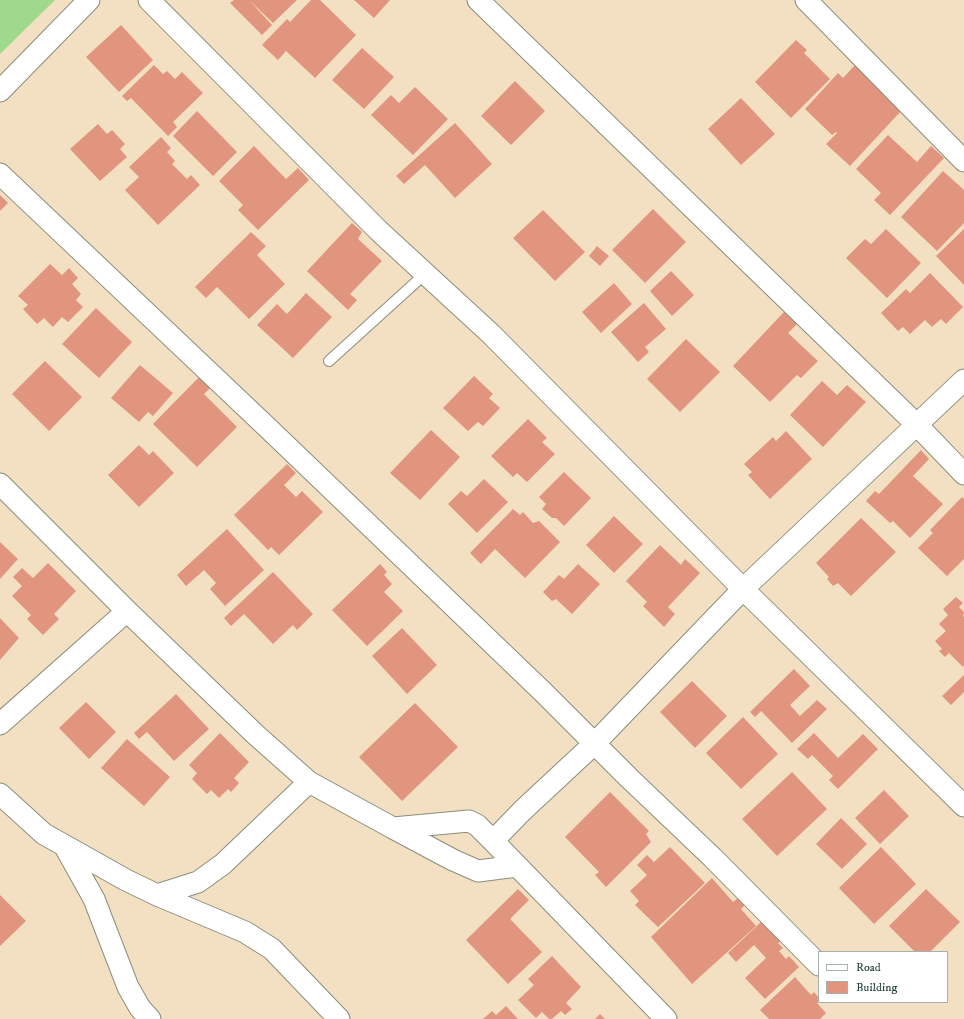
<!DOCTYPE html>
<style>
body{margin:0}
#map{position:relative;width:964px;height:1019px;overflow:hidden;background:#f3e0c3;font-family:"IM FELL DW Pica",serif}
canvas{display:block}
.legend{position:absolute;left:818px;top:951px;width:130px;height:52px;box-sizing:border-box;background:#fff;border:1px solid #a5b1ae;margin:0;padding:5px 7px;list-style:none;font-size:12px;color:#1f3d34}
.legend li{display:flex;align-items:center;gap:8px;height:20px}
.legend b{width:20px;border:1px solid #a5b1ae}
</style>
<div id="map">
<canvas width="964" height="1019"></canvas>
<ul class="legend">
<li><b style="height:5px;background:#fff"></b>Road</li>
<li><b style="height:11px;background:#e1957e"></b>Building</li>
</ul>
</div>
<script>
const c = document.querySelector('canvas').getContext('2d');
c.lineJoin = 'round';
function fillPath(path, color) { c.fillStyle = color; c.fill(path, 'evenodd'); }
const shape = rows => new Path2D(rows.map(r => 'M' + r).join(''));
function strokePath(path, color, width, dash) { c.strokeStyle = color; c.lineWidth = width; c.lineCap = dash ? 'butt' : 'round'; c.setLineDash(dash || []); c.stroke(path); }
fillPath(shape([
 [0,0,55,0,0,54]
]), '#9fd98b');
fillPath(shape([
 [234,0,249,0,272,25,262,35,230,3],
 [249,0,297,0,273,23],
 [311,0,320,0,356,35,315,78,286,51,278,60,262,45,287,19,290,22],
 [354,0,390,0,374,18],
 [121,25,153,60,119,92,86,57],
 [796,40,807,50,804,53,830,79,791,118,755,82],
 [362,48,394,77,364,109,332,80],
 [154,65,163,74,167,71,175,79,182,72,203,93,173,122,177,127,168,136,131,98,127,101,122,96],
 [855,65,902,110,850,166,826,144,837,133,836,132,832,135,805,109,838,73,843,78],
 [515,81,545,111,511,145,481,116],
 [415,87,448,119,413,155,371,115,391,95,399,103],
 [741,98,775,134,741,165,708,129],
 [197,111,237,152,213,176,173,136],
 [455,123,492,164,455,198,425,165,404,184,396,176],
 [98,124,107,134,112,130,125,144,120,149,127,157,100,181,70,149],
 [888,135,917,162,931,146,944,158,890,215,874,200,881,193,856,169],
 [161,137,171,148,167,152,175,161,172,164,187,179,191,175,200,185,158,225,125,190,139,177,129,167],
 [254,146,286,179,298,168,309,180,258,230,238,210,243,205,219,181],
 [943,171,964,190,964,223,937,251,901,217],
 [0,195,8,203,0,211],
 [653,209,686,242,645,283,612,250],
 [543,210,585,252,555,281,513,238],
 [352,223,362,232,358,239,382,261,350,294,357,300,348,310,307,271],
 [886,229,921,263,887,298,846,258,865,239,871,244],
 [964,229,964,285,936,256],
 [251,232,266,246,257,255,285,284,249,319,217,287,206,298,195,287],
 [597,246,609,256,600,266,589,256],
 [50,264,62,275,69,268,78,278,72,284,81,294,76,300,83,307,68,322,62,317,53,327,44,318,37,324,23,309,28,305,18,296],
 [671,271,694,295,672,316,650,291],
 [930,273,963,307,946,324,941,319,932,327,925,320,910,334,903,327,898,331,881,313,906,289,910,293],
 [614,283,632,304,601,333,582,312],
 [306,293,332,317,293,358,257,325,277,304,287,314],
 [644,303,666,329,645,347,649,352,638,362,611,332],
 [96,308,132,342,99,378,62,344],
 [784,312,797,324,788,333,818,361,801,378,797,375,770,402,733,366],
 [686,339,720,372,680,412,647,379],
 [45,361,82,397,49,431,12,394],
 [140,365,173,393,153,416,148,412,139,422,111,398],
 [201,375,212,386,204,394,237,427,197,467,153,424],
 [474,376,493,394,489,398,500,408,483,426,478,422,468,431,443,408],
 [822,381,837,395,847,385,866,402,823,447,790,415],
 [528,419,547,438,542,442,555,454,527,482,517,473,513,477,491,456],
 [431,430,460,457,420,500,390,473],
 [786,431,812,459,770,499,748,475,752,472,744,464,773,437,776,441],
 [139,445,149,455,153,451,174,473,139,507,108,475],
 [921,450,929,459,913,476,943,504,910,538,893,521,890,523,866,501,875,491,879,494],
 [287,464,296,473,284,485,296,497,302,491,323,512,279,555,271,547,268,550,234,515],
 [564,472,591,498,564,526,556,518,552,518,542,509,546,504,539,497],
 [484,479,508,502,477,533,448,504,461,491,467,496],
 [962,497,964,499,964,559,947,576,918,548,933,533,930,530],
 [513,509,520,515,523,512,533,523,539,521,560,542,525,578,495,549,481,564,470,553],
 [614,516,643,544,614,573,586,545],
 [861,518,896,552,851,596,838,583,833,586,827,579,829,577,816,563],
 [227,529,264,570,225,606,210,589,216,583,204,570,186,586,177,575],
 [0,542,18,559,0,579],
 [660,545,681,565,685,559,700,573,668,607,675,614,664,627,643,606,647,602,626,581],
 [48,563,76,591,54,614,59,619,43,635,27,619,31,615,12,596,22,586,13,577,22,568,33,578],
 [380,564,387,572,384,575,392,584,384,592,403,611,367,646,332,610],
 [578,564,600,584,572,614,556,599,552,601,543,592,559,575,564,579],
 [273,572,313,614,297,630,293,625,273,644,244,614,231,626,224,618],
 [956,597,963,603,959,607,964,612,963,616,964,617,964,665,963,667,949,653,945,657,939,651,942,649,935,641,946,631,939,624,948,615,943,609],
 [0,618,19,638,0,660],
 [402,628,437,665,407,694,372,656],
 [794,669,810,686,790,705,800,716,817,700,827,709,792,743,761,711,755,717,750,712],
 [964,675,964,692,951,705,942,696],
 [692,681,727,716,695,748,660,712],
 [176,694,209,729,174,761,147,732,139,739,134,733],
 [86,702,116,732,89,759,59,728],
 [415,703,458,747,402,801,359,757],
 [743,717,778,754,741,789,706,753],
 [220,733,249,762,234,778,239,783,231,792,228,789,219,798,211,790,207,794,192,779,197,773,189,765],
 [814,733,838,758,863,734,878,749,838,789,829,780,833,776,812,755,808,759,797,749],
 [127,739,170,777,144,806,101,768],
 [792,772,827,809,777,856,742,819],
 [884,790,909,816,880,844,855,818],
 [610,792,649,831,646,834,651,842,606,887,595,875,599,872,565,837],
 [841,818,867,844,842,869,816,844],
 [670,847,705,883,658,927,635,905,639,901,630,891,647,875,637,865,647,855,654,862],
 [881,847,916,884,874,924,839,888],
 [712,878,733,902,739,897,745,905,741,909,756,926,692,984,651,937],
 [518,889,529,900,510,919,542,952,508,984,466,940],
 [926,889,960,922,930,952,915,952,889,926],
 [0,895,26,921,0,946],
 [762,921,785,938,778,943,783,948,779,951,786,959,789,956,799,967,765,999,745,978,766,958,754,945,736,962,728,953],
 [552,956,581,987,566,1003,572,1009,565,1015,561,1011,552,1019,549,1019,542,1012,536,1018,518,1000,534,985,528,979],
 [795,977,811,995,814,992,819,998,819,1001,817,1003,826,1013,820,1019,769,1019,760,1010],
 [506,1006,518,1019,483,1019,492,1011,496,1015],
 [600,1014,605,1019,595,1019]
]), '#e1957e');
const lane = shape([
 [329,361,426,273]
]);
const street = shape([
 [149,0,379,231,492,335,743,589,964,806],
 [478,0,916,424,964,474],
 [806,0,964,161],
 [0,91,89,0],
 [0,174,270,430,543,692,629,778,713,858,819,965],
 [0,484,127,611,256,735,309,782],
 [0,724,127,611],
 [0,794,44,834,126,880,157,895,198,882,223,864,309,782,393,828,469,821,477,825,493,841,666,1019],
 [393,828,453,860,478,871,517,866],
 [493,841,522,811,595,743,743,589,964,380],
 [65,847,94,899,128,987,140,1008,150,1019],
 [157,895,245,932,272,949,339,1019]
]);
strokePath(lane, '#898e7c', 12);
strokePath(street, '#898e7c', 23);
strokePath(lane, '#fff', 10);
strokePath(street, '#fff', 21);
</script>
